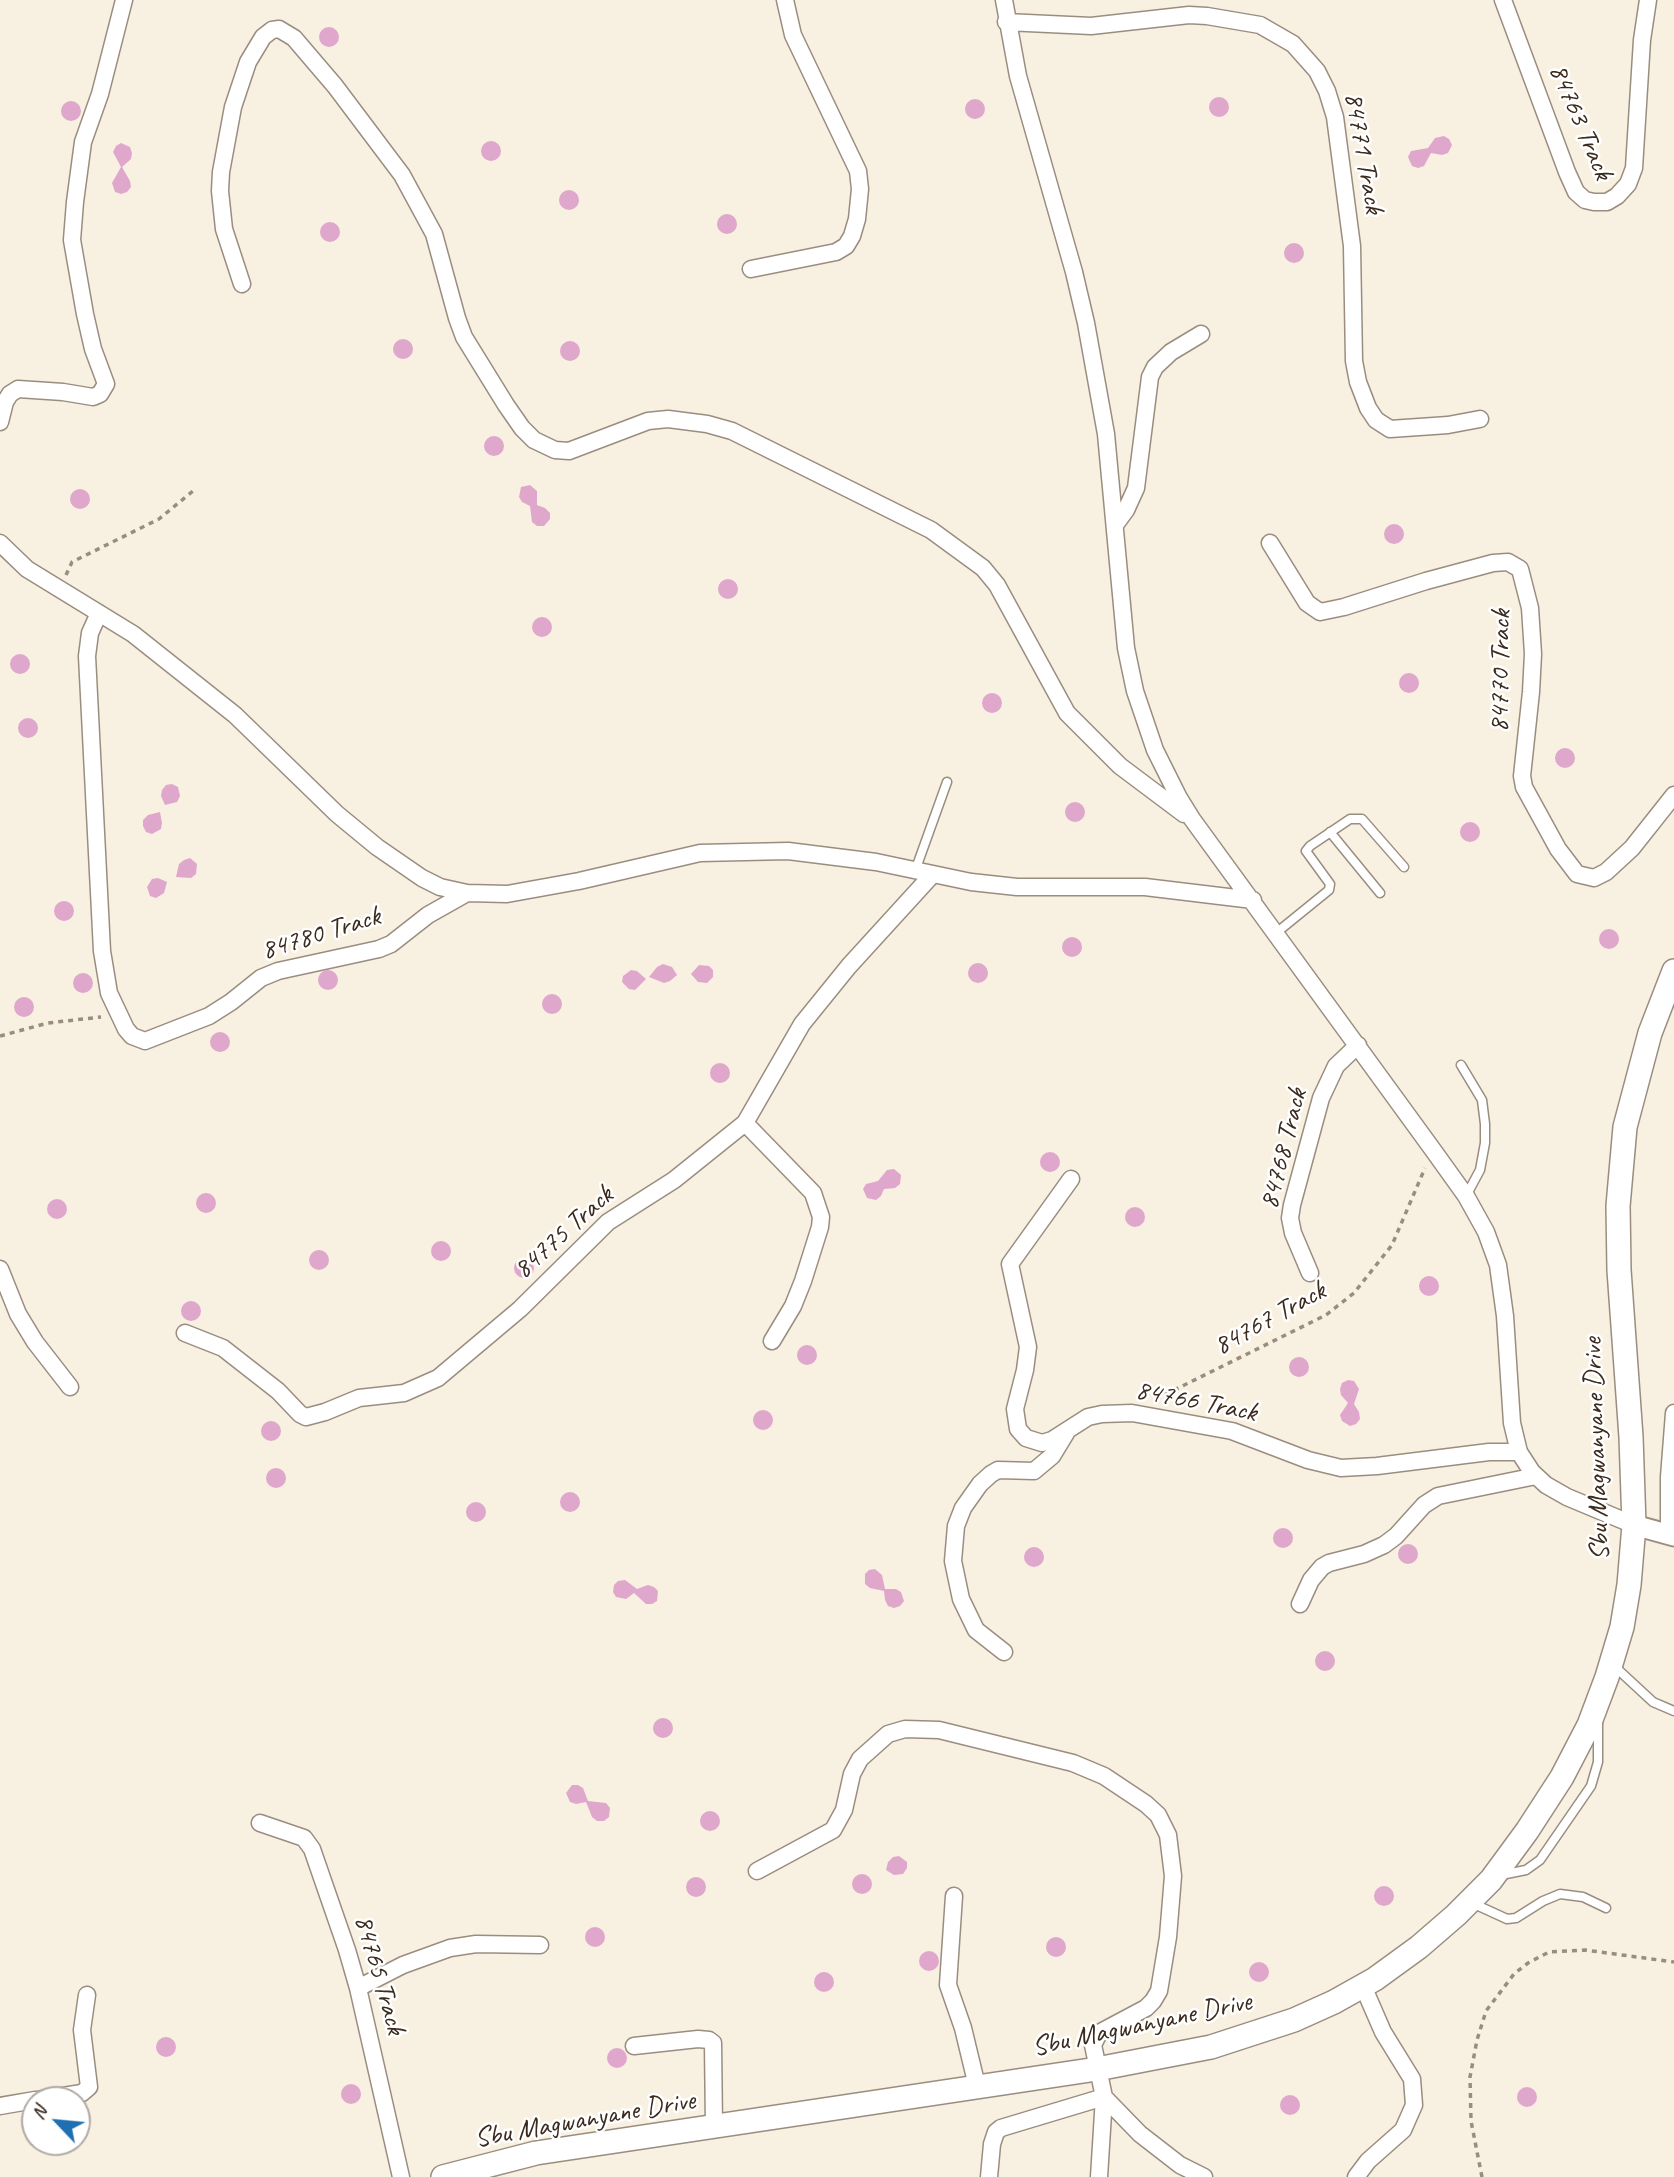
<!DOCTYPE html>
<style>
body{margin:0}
#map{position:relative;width:1674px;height:2177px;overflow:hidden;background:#f8f0e1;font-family:Caveat,sans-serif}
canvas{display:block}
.north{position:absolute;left:21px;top:2086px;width:70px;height:70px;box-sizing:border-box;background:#fff;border:2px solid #b1aaa5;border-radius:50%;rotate:296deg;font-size:19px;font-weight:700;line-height:28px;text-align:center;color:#3b2a1e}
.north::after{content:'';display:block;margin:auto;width:24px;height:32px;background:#1f6fb2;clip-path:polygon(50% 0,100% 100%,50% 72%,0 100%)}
</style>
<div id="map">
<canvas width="1674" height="2177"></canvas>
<div class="north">N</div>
</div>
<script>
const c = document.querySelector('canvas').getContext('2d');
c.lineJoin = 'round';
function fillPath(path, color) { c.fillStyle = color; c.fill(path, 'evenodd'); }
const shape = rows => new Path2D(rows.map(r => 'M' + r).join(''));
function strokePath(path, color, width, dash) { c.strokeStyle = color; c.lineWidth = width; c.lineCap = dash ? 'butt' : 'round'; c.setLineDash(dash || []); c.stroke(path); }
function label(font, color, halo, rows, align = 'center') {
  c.font = font + ' Caveat,sans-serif'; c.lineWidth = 5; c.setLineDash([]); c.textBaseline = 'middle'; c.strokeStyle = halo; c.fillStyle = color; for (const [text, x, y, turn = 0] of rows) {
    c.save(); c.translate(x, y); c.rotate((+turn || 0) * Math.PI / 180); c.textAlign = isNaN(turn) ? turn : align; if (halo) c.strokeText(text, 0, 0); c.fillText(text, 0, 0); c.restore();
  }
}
fillPath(shape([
 '319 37a10 10 0 1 1 20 0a10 10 0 1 1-20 0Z',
 '1209 107a10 10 0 1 1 20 0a10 10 0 1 1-20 0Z',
 '965 109a10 10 0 1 1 20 0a10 10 0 1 1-20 0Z',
 '61 111a10 10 0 1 1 20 0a10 10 0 1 1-20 0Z',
 [1444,136,1449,139,1452,145,1448,153,1442,155,1431,153,1424,166,1418,168,1412,166,1408,157,1411,151,1428,148,1435,138],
 '481 151a10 10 0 1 1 20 0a10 10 0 1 1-20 0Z',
 [121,143,130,147,132,153,131,159,122,167,130,181,131,187,127,192,121,194,115,192,112,183,121,167,113,152,116,146],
 '559 200a10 10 0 1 1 20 0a10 10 0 1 1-20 0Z',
 '717 224a10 10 0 1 1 20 0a10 10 0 1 1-20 0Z',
 '320 232a10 10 0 1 1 20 0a10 10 0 1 1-20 0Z',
 '1284 253a10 10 0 1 1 20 0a10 10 0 1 1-20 0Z',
 '393 349a10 10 0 1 1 20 0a10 10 0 1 1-20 0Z',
 '560 351a10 10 0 1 1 20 0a10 10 0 1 1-20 0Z',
 '484 446a10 10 0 1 1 20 0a10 10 0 1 1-20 0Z',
 [530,485,537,491,537,505,545,508,550,513,550,519,544,526,537,526,532,522,530,506,522,502,519,497,521,487],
 '70 499a10 10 0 1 1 20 0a10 10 0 1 1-20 0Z',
 '1384 534a10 10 0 1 1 20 0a10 10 0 1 1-20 0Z',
 '718 589a10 10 0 1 1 20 0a10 10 0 1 1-20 0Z',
 '532 627a10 10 0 1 1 20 0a10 10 0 1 1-20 0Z',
 '10 664a10 10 0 1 1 20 0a10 10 0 1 1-20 0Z',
 '1399 683a10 10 0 1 1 20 0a10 10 0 1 1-20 0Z',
 '982 703a10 10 0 1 1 20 0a10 10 0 1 1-20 0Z',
 '18 728a10 10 0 1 1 20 0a10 10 0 1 1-20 0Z',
 '1555 758a10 10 0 1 1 20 0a10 10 0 1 1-20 0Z',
 [172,784,178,787,180,796,177,802,165,805,161,796,162,790,166,785],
 '1065 812a10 10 0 1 1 20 0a10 10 0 1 1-20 0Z',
 [160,812,162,823,161,829,152,834,146,832,143,826,143,820,148,815],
 '1460 832a10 10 0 1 1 20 0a10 10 0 1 1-20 0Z',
 [190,858,197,864,196,874,191,878,176,877,179,864,184,860],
 [158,878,167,882,164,893,156,898,150,896,147,887,152,879],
 '54 911a10 10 0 1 1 20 0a10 10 0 1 1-20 0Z',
 '1599 939a10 10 0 1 1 20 0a10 10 0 1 1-20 0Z',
 '1062 947a10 10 0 1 1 20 0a10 10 0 1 1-20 0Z',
 '968 973a10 10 0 1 1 20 0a10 10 0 1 1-20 0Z',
 [663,964,672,967,677,975,670,981,664,983,649,977,657,967],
 [699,965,709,966,713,970,713,977,707,983,698,982,691,974],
 [631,970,637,971,646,979,635,990,629,989,622,982,623,976],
 '318 980a10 10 0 1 1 20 0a10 10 0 1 1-20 0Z',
 '73 983a10 10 0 1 1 20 0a10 10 0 1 1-20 0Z',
 '542 1004a10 10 0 1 1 20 0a10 10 0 1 1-20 0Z',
 '14 1007a10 10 0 1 1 20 0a10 10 0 1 1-20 0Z',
 '210 1042a10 10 0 1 1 20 0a10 10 0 1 1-20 0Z',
 '710 1073a10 10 0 1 1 20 0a10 10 0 1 1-20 0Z',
 '1040 1162a10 10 0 1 1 20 0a10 10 0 1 1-20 0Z',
 [894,1169,901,1175,900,1184,895,1188,884,1189,881,1196,876,1200,867,1198,863,1189,866,1184,878,1181,887,1170],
 '196 1203a10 10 0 1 1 20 0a10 10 0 1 1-20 0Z',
 '47 1209a10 10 0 1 1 20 0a10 10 0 1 1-20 0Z',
 '1125 1217a10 10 0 1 1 20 0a10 10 0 1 1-20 0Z',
 '431 1251a10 10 0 1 1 20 0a10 10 0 1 1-20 0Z',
 '309 1260a10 10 0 1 1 20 0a10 10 0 1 1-20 0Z',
 '514 1268a10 10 0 1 1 20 0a10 10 0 1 1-20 0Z',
 '1419 1286a10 10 0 1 1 20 0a10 10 0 1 1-20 0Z',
 '181 1311a10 10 0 1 1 20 0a10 10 0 1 1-20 0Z',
 '797 1355a10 10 0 1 1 20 0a10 10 0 1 1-20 0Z',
 '1289 1367a10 10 0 1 1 20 0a10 10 0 1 1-20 0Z',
 [1348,1380,1354,1381,1359,1389,1354,1404,1359,1412,1360,1419,1356,1424,1350,1426,1342,1421,1340,1415,1348,1403,1341,1395,1340,1389,1342,1383],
 '753 1420a10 10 0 1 1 20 0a10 10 0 1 1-20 0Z',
 '261 1431a10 10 0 1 1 20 0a10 10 0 1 1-20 0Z',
 '266 1478a10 10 0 1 1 20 0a10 10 0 1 1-20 0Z',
 '560 1502a10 10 0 1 1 20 0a10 10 0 1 1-20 0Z',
 '466 1512a10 10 0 1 1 20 0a10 10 0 1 1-20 0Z',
 '1273 1538a10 10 0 1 1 20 0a10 10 0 1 1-20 0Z',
 '1398 1554a10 10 0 1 1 20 0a10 10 0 1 1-20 0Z',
 '1024 1557a10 10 0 1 1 20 0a10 10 0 1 1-20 0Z',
 [875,1569,882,1575,885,1589,896,1589,901,1592,904,1601,900,1606,894,1608,888,1606,885,1600,884,1591,870,1588,865,1584,865,1574,869,1570],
 [625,1580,637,1589,648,1585,654,1587,658,1591,657,1601,652,1604,646,1604,634,1593,626,1599,616,1597,613,1592,614,1585,618,1581],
 '1315 1661a10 10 0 1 1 20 0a10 10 0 1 1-20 0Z',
 '653 1728a10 10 0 1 1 20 0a10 10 0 1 1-20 0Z',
 [572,1785,578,1785,583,1788,588,1801,606,1803,610,1808,609,1817,604,1821,597,1821,592,1817,586,1802,576,1804,570,1802,566,1793],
 '700 1821a10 10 0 1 1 20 0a10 10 0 1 1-20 0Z',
 [899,1856,907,1862,907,1868,903,1874,894,1875,886,1870,888,1862,893,1857],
 '852 1884a10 10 0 1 1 20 0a10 10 0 1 1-20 0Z',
 '686 1887a10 10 0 1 1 20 0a10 10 0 1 1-20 0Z',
 '1374 1896a10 10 0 1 1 20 0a10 10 0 1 1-20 0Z',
 '585 1937a10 10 0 1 1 20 0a10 10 0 1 1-20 0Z',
 '1046 1947a10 10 0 1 1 20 0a10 10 0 1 1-20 0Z',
 '919 1961a10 10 0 1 1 20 0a10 10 0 1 1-20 0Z',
 '1249 1972a10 10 0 1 1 20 0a10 10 0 1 1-20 0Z',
 '814 1982a10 10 0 1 1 20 0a10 10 0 1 1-20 0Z',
 '156 2047a10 10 0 1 1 20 0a10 10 0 1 1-20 0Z',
 '607 2058a10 10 0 1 1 20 0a10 10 0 1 1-20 0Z',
 '341 2094a10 10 0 1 1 20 0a10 10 0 1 1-20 0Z',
 '1517 2097a10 10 0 1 1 20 0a10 10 0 1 1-20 0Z',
 '1280 2105a10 10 0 1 1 20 0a10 10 0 1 1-20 0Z'
]), '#e0a7cd');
const service = shape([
 [1330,832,1380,893],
 [915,871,947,782],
 [1276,933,1329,890,1330,884,1306,851,1310,846,1350,819,1362,819,1404,867],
 [1461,1065,1482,1100,1485,1124,1485,1143,1480,1170,1466,1196],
 [1613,1665,1653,1702,1674,1711],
 [1501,1875,1526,1870,1540,1860,1591,1786,1598,1762,1598,1723],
 [1472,1903,1507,1919,1516,1918,1543,1901,1560,1894,1583,1897,1606,1908]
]);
const minor = shape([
 [1004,0,1018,76,1074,272,1086,323,1106,434,1126,648,1135,691,1155,750,1179,798,1192,819,1433,1150,1466,1196,1486,1232,1498,1265,1505,1316,1512,1423,1519,1452,1532,1472,1546,1485,1567,1497,1634,1525],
 [1503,0,1567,172,1576,192,1585,200,1594,202,1607,202,1617,196,1628,184,1634,168,1642,40,1648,0],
 [1006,22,1091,26,1189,15,1207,16,1260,25,1293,44,1317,71,1327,91,1335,117,1352,246,1354,361,1358,382,1368,408,1376,420,1390,429,1448,425,1480,419],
 [751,269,836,252,846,246,852,236,857,219,860,189,858,171,793,35,785,0],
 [242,284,224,229,220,191,221,172,233,107,248,62,263,37,272,30,279,29,294,38,335,86,402,175,434,234,457,318,464,337,506,405,522,428,534,440,555,450,569,451,648,421,668,419,707,424,732,431,931,530,983,568,997,585,1067,713,1120,766,1184,814],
 [0,422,5,402,10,394,18,389,63,392,93,397,100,394,106,384,93,349,85,314,72,240,75,202,83,142,100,94,124,0],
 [1115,525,1126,510,1136,488,1150,377,1155,367,1171,352,1201,334],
 [0,543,27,569,133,634,235,715,337,814,377,847,422,878,440,887,467,893,507,894,579,881,700,853,788,851,876,862,971,882,1017,887,1145,887,1253,900],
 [1270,543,1307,603,1320,612,1344,607,1426,581,1493,563,1508,562,1520,569,1530,608,1533,654,1531,692,1522,776,1524,787,1558,849,1577,874,1594,878,1606,872,1632,848,1674,795],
 [99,613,90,633,87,656,102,951,109,993,126,1029,132,1036,145,1041,209,1016,231,1002,261,978,278,971,379,949,391,944,428,915,467,893],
 [745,1123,813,1193,821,1217,820,1227,803,1281,793,1306,772,1341],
 [1071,1179,1010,1264,1028,1347,1025,1370,1015,1409,1018,1429,1026,1438,1042,1443,1052,1440,1088,1417,1102,1414,1132,1413,1232,1431,1308,1460,1341,1468,1377,1466,1489,1452,1519,1452],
 [0,1269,18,1314,35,1342,70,1387],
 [1310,1273,1293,1233,1290,1218,1292,1205,1321,1098,1336,1066,1358,1045],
 [185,1333,223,1348,278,1391,300,1414,306,1417,325,1412,359,1398,404,1393,438,1378,520,1309,608,1222,674,1180,745,1123,802,1024,849,966,932,875],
 [1669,1534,1669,1477,1674,1413],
 [1300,1604,1311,1580,1322,1567,1329,1563,1364,1554,1384,1545,1396,1536,1424,1505,1438,1496,1536,1476],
 [1004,1652,976,1630,961,1599,953,1561,956,1526,963,1508,980,1484,991,1474,998,1470,1034,1471,1052,1456,1066,1433],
 [260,1823,304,1838,312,1849,347,1950,358,1988,401,2177],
 [757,1871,833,1830,844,1810,852,1774,860,1759,888,1734,905,1729,939,1730,1073,1763,1104,1776,1146,1804,1158,1815,1168,1835,1173,1876,1168,1937,1159,1991,1153,2001,1146,2008,1099,2033,1093,2045,1104,2097,1099,2177],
 [954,1896,948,1985,963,2028,977,2086],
 [358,1988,403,1965,450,1948,476,1944,540,1945],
 [634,2046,698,2039,709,2040,713,2043,714,2127],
 [38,2100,82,2093,89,2087,82,2030,87,1995],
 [0,2106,35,2100],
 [989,2177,992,2144,996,2132,1001,2128,1104,2097,1140,2134,1180,2165,1204,2177],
 [1356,2177,1368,2161,1403,2130,1414,2105,1412,2079,1383,2032,1363,1986]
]);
const tertiary = shape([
 [1634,1525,1674,1536]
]);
const secondary = shape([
 [443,2177,536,2153,1097,2069,1211,2047,1294,2020,1334,2002,1375,1979,1419,1947,1456,1915,1491,1880,1527,1831,1562,1777,1589,1725,1607,1677,1622,1627,1629,1585,1634,1525,1631,1437,1619,1270,1618,1206,1625,1127,1650,1033,1674,971]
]);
strokePath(service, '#9a8d80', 11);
strokePath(minor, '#9a8d80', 19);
strokePath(tertiary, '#9a8d80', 23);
strokePath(secondary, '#9a8d80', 26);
strokePath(shape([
 [66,575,72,562,159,519,193,491],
 [0,1036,48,1023,101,1017],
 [1156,1399,1326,1315,1354,1293,1392,1245,1425,1168],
 [1482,2177,1471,2121,1470,2077,1477,2040,1486,2011,1514,1974,1528,1963,1549,1952,1585,1950,1674,1962]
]), '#9a8d80', 3.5, [5, 5]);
strokePath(service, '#fff', 8);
strokePath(minor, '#fff', 16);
strokePath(tertiary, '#fff', 19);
strokePath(secondary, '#fff', 23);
label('28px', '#3b2a1e', '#fff', [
 ["84763 Track",1580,122,67],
 ["84771 Track",1363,153,80],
 ["84770 Track",1501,671,-89],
 ["84780 Track",321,934,-17],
 ["84768 Track",1284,1149,-76],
 ["84775 Track",564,1233,-42],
 ["84767 Track",1270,1319,-29],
 ["84766 Track",1196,1402,11],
 ["Sbu Magwanyane Drive",1597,1449,-92],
 ["84765 Track",379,1975,74],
 ["Sbu Magwanyane Drive",1142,2025,-12],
 ["Sbu Magwanyane Drive",585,2120,-10]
]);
</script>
